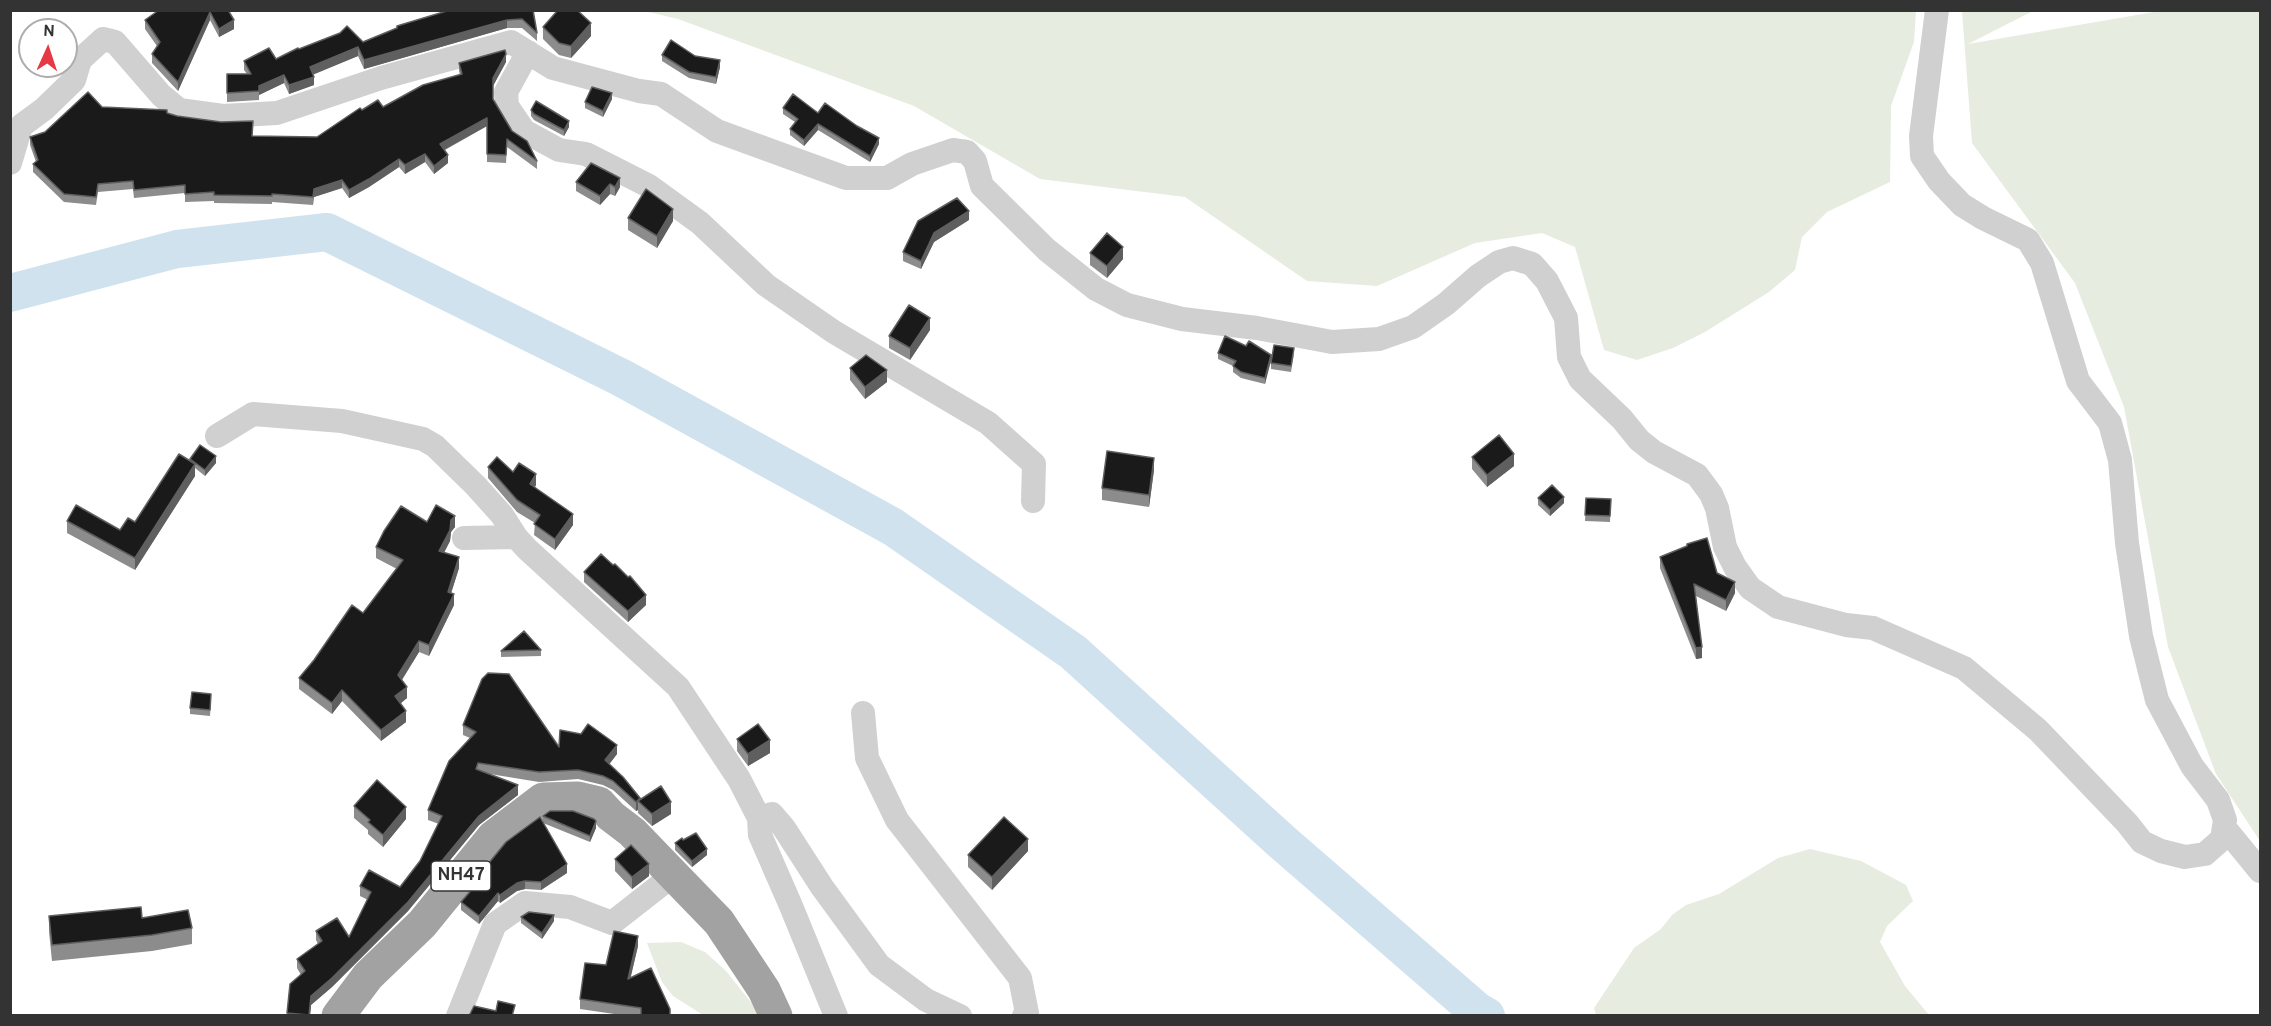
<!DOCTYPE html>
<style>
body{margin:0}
#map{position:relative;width:2271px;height:1026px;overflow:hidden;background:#fff;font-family:Overpass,sans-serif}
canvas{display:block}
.frame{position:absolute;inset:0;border:12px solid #333;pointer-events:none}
.north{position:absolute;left:18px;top:18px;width:60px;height:60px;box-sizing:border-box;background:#fff;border:2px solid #adadad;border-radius:50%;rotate:3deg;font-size:16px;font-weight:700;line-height:24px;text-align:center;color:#333}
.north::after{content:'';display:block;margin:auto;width:21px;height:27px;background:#e63946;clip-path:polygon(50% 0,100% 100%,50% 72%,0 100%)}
</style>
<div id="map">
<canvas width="2271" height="1026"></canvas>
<div class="frame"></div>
<div class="north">N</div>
</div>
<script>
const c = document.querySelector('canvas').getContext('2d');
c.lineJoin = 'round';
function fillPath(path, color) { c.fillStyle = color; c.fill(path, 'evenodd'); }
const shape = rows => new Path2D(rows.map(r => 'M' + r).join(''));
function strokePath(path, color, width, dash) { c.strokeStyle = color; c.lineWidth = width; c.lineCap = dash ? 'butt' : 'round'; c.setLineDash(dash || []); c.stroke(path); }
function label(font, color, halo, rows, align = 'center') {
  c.font = font + ' Overpass,sans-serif'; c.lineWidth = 6; c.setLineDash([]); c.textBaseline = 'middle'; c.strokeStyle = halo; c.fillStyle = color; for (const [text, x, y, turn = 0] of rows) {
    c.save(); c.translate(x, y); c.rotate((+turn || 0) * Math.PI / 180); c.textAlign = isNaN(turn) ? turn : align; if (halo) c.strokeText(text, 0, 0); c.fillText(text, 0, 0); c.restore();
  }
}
fillPath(shape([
 [644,11,1916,11,1914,42,1891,106,1890,182,1827,212,1802,237,1795,270,1769,292,1705,332,1673,348,1637,360,1604,350,1575,247,1542,233,1475,243,1377,286,1307,281,1185,197,1040,179,914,106,678,19],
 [1962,11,2033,11,1968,44,2160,11,2260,11,2260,841,2216,774,2168,647,2124,407,2075,283,1972,143],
 [1810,849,1861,861,1906,885,1913,901,1887,926,1880,942,1905,986,1929,1015,1596,1015,1594,1008,1634,948,1661,929,1672,915,1686,905,1719,894,1778,858],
 [681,942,705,952,726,971,761,1015,703,1015,673,996,662,982,647,943]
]), '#e6ecdf');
strokePath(shape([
 [10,293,177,249,327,232,622,378,893,527,1073,652,1281,841,1477,1011,1486,1016]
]), '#cfe2ee', 38);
strokePath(shape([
 [528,52,506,92,507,106,524,131,559,150,586,154,649,186,700,223,766,285,834,332,988,423,1034,464,1033,501],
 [10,163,21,126,44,109,74,80,80,60,103,39,115,42,161,95,179,110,223,116,277,113,381,78,511,42,553,68,639,91,661,94,717,131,846,178,887,178,912,164,953,150,967,152,975,161,982,186,1047,250,1096,289,1127,305,1182,319,1257,328,1332,342,1379,339,1413,327,1446,304,1478,276,1499,262,1513,258,1532,264,1547,281,1566,318,1569,357,1580,379,1622,419,1639,440,1654,452,1697,475,1711,494,1717,508,1725,547,1735,567,1750,588,1778,607,1846,625,1873,628,1964,668,2038,730,2127,823,2142,842,2161,851,2185,857,2205,854,2222,839,2225,820,2218,800,2192,766,2157,700,2141,636,2127,543,2120,460,2110,423,2078,381,2042,263,2028,240,1983,218,1962,205,1939,181,1922,156,1921,136,1937,10],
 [217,436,253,414,342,421,423,439,435,446,476,486,502,515,516,537],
 [464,538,516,537,527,549,678,687,739,779,759,818],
 [863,713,867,758,897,820,1020,978,1027,1013,1024,1016],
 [2224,827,2260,871],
 [458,1016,495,924,525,903,570,907,612,923,672,876],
 [836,1016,791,906,760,835,759,818,772,814,784,828,822,887,879,965,926,1000,960,1016]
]), '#d0d0d0', 24);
strokePath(shape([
 [338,1016,368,976,422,924,493,837,543,799,578,798,599,803,611,816,632,832,719,922,764,990,776,1016]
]), '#a2a2a2', 33);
fillPath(shape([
 [228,10,234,29,219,37,210,20,178,91,152,63,152,54,157,46,145,29,145,20],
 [533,10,537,33,537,41,522,28,507,28,364,69,358,56,313,74,314,85,289,94,284,83,259,95,259,100,227,102,227,74,247,74,244,70,244,61,276,59,340,33,363,42,397,28,397,26],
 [543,27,591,36,571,58,559,55,543,39],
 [662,55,695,56,720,67,716,84,689,78,662,61],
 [506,62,493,86,493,100,512,131,537,161,537,169,507,147,506,163,487,162,487,126,445,150,448,163,434,174,425,162,405,174,399,167,369,187,349,198,342,188,314,197,313,205,272,202,272,204,214,203,214,201,185,202,185,193,134,198,133,189,98,192,96,205,64,202,33,172,33,164,36,162,30,145,30,137,45,132,102,107,167,113,252,136,317,137,362,110,383,107,460,75,459,71,459,63],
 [612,99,603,117,585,108,585,102],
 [783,108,818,113,879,144,870,162,818,130,804,146,790,135,790,129,795,122,783,114],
 [531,110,569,127,564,136,534,120,531,116],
 [591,163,620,187,615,196,610,194,600,205,576,191,576,182],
 [628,218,673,221,657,248,628,230],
 [969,220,934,242,921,269,903,261,903,252],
 [1090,253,1123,259,1107,278,1090,265],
 [930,330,910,360,889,348,889,336],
 [1246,346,1271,355,1265,384,1241,378,1233,372,1233,366,1218,359,1218,353],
 [1294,354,1291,372,1271,369,1271,363],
 [850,368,887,382,865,399,850,380],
 [1472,457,1514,466,1487,487,1472,469],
 [190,459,216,463,205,476,195,468,195,476,135,570,67,533,67,521,120,530,135,522,190,461],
 [488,467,513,472,536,485,535,487,573,525,555,550,534,535,535,523,517,512,488,478],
 [1154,470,1149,507,1102,500,1102,488],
 [1538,498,1564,503,1550,516,1538,505],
 [1586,498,1611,499,1610,522,1585,521],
 [427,522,455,527,451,532,450,541,444,553,459,568,451,593,454,605,429,656,419,652,402,680,407,698,401,703,406,722,381,741,342,701,332,714,299,689,299,678,363,613,397,569,376,558,376,547],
 [1687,544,1735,593,1726,611,1696,596,1702,658,1696,659,1660,568,1660,557,1687,546],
 [584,572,646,605,628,622,584,582],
 [541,650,541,656,501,657,501,651],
 [211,700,210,716,190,714,190,708],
 [463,725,559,747,617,754,609,764,640,798,671,814,652,826,638,813,638,810,636,811,613,790,603,785,578,779,539,782,490,774,518,795,479,825,408,911,332,987,311,1005,310,1016,287,1016,290,984,301,975,297,968,297,959,318,944,316,940,316,931,349,937,368,900,360,896,360,886,400,887,420,861,439,824,428,820,428,810,470,738,463,735],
 [737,739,770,753,748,766,737,751],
 [354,806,406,819,383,847,368,834,368,830,354,818],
 [543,816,596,828,590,842,543,823],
 [675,843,707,855,692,867,675,850],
 [1028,851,992,890,968,867,968,855],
 [615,859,649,876,632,889,615,871],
 [567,873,541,890,525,889,517,891,500,903,498,901,479,924,461,910,461,902,471,890,471,885],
 [49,916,192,928,192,944,152,951,52,961,49,932],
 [521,917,554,921,542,939,521,923],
 [638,946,630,978,670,1016,628,1016,580,1009,580,999,606,965]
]), '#8c8c8c');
fillPath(shape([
 [210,12,210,20,178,91,178,82],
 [234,20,234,29,219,37,219,29],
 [507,20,507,28,364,69,364,60],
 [591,23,591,36,571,58,571,46],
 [358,47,358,56,310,76,310,67],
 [506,54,506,62,493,86,493,78],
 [720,60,720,67,716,84,716,77],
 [284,75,284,83,259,95,259,86],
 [314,77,314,85,289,94,289,85],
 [612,93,612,99,603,117,603,111],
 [487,118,487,126,440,152,440,144],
 [569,121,569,127,564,136,564,130],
 [818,124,818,130,804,146,804,140],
 [879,138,879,144,870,162,870,156],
 [425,154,425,162,405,174,405,165],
 [448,155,448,163,434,174,434,166],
 [399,159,399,167,369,187,349,198,349,190],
 [620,178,620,187,615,196,615,187],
 [342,180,342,188,314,197,313,205,314,189],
 [610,184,610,194,600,205,600,196],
 [673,209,673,221,657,248,657,236],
 [969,211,969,220,934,242,921,269,921,261,934,233],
 [1123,247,1123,259,1107,278,1107,266],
 [930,318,930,330,910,360,910,348],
 [1271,355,1271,361,1265,384,1265,378],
 [887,370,887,382,865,399,865,387],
 [1514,454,1514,466,1487,487,1487,475],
 [216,456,216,463,205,476,205,470],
 [1154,458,1154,470,1149,507,1149,495],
 [195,464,195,476,135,570,135,558],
 [536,474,536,485,530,495,530,484],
 [1564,497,1564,503,1550,516,1550,510],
 [573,514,573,525,555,550,555,539],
 [455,516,455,527,451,532,450,541,439,562,439,551,451,520],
 [459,557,459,568,448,603,448,592],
 [1735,582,1735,593,1726,611,1726,600],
 [454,594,454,605,429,656,429,645],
 [646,595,646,605,628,622,628,611],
 [419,641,419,652,398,686,398,675],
 [1702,647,1702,658,1696,659,1696,648],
 [407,687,407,698,395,708,395,696],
 [342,690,342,701,332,714,332,703],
 [406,711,406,722,381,741,381,730],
 [770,740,770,753,748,766,748,754],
 [617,745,617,754,605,770,605,760],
 [518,785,518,795,479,825,408,911,332,987,311,1005,310,1016,309,1016,311,996,479,816],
 [638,801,638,810,636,811,636,802],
 [671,802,671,814,652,826,652,814],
 [406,807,406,819,383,847,383,835],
 [596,821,596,828,590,842,590,836],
 [1028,839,1028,851,992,890,992,877],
 [707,849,707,855,692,867,692,861],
 [567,864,567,873,541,890,541,882],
 [649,864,649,876,632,889,632,877],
 [525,881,525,889,517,891,500,903,500,895,517,883],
 [498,893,498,901,479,924,479,916],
 [554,915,554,921,542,939,542,933],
 [638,936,638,946,628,989,628,979]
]), '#5f5f5f');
const building = shape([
 [159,10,228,10,234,20,219,29,210,12,178,82,152,54,160,42,145,20,159,10],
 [450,10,533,10,537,33,522,19,507,20,364,60,358,47,310,67,314,77,289,85,284,75,259,86,259,91,227,93,227,74,251,74,244,61,269,48,276,59,298,48,299,49,340,33,347,26,363,42,397,28,397,26,450,10],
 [558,10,577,10,591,23,571,46,559,43,543,27,558,10],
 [671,40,695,56,720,60,716,77,689,72,662,55,671,40],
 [505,50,506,54,493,78,493,99,512,131,527,141,537,161,507,139,506,155,487,154,487,118,440,144,448,155,434,166,425,154,405,165,399,159,369,179,349,190,342,180,314,189,313,197,272,194,272,196,214,195,214,192,185,194,185,185,134,190,133,181,98,184,96,197,64,194,33,164,38,160,30,137,45,132,88,92,102,107,167,110,167,113,177,116,221,122,253,121,252,136,317,137,360,108,362,110,378,100,383,107,423,85,462,74,459,63,505,50],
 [592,87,612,93,603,111,585,102,592,87],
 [793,94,818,113,825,103,857,126,879,138,870,156,818,124,804,140,790,129,798,119,783,108,793,94],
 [536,101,569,121,564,130,534,114,531,110,536,101],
 [591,163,620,178,615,187,610,184,600,196,576,182,591,163],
 [646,189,673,209,657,236,628,218,646,189],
 [957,198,969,211,934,233,921,261,903,252,918,221,957,198],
 [1107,233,1123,247,1107,266,1090,253,1107,233],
 [909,305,930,318,910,348,889,336,909,305],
 [1225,336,1246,346,1249,341,1271,355,1265,378,1241,372,1233,366,1236,361,1218,353,1225,336],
 [1274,345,1294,348,1291,366,1271,363,1274,345],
 [866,355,887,370,865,387,850,368,866,355],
 [1499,435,1514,454,1487,475,1472,457,1499,435],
 [200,445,216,456,205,470,190,459,200,445],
 [1107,451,1154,458,1149,495,1102,488,1107,451],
 [179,454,195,464,135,558,67,521,76,505,120,530,128,518,135,522,179,454],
 [497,457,513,472,519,463,536,474,530,484,573,514,555,539,534,524,540,515,517,500,488,467,497,457],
 [1552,485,1564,497,1550,510,1538,498,1552,485],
 [1586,498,1611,499,1610,516,1585,515,1586,498],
 [436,505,455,516,451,520,450,530,439,551,459,557,448,592,454,594,429,645,419,641,398,675,407,687,395,696,406,711,381,730,342,690,332,703,299,678,314,660,352,605,363,613,403,560,376,547,384,531,401,506,427,522,436,505],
 [1707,538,1717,573,1735,582,1726,600,1694,584,1702,647,1696,648,1660,557,1687,546,1687,544,1707,538],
 [601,554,613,565,615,564,628,577,630,576,646,595,628,611,584,572,601,554],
 [524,631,541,650,501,651,524,631],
 [488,673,509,674,559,747,560,730,581,734,588,724,617,745,605,760,623,777,640,798,636,802,613,781,603,776,578,770,539,772,478,763,476,769,518,785,479,816,408,902,332,978,311,996,309,1015,287,1013,290,984,305,971,297,959,322,941,316,931,337,918,349,937,371,892,360,886,369,870,400,887,420,861,442,816,428,810,449,761,476,732,463,725,482,679,488,673],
 [192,692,211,694,210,710,190,708,192,692],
 [758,724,770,740,748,754,737,739,758,724],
 [377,780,406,807,383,835,368,822,370,820,354,806,377,780],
 [661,786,671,802,652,814,638,801,661,786],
 [550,811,573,811,594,819,596,821,590,836,543,816,550,811],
 [540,817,567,864,541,882,525,881,517,883,500,895,498,893,479,916,461,902,474,887,471,885,506,842,540,817],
 [1004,817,1028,839,992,877,968,855,1004,817],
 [696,833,707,849,692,861,675,843,682,838,683,840,696,833],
 [631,845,649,864,632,877,615,859,631,845],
 [141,907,142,918,188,910,192,928,152,935,52,945,49,916,141,907],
 [529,912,554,915,542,933,521,917,529,912],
 [614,931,638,936,628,979,651,968,670,1009,670,1016,641,1016,641,1008,580,999,585,963,606,965,614,931],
 [498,1001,515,1005,512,1016,469,1016,474,1006,496,1011,498,1001]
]);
fillPath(building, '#1a1a1a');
strokePath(building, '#5f5f5f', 1.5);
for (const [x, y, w] of [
 [461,876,60]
]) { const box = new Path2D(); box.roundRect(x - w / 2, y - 15, w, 30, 4.5); c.fillStyle = '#fff'; c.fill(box); strokePath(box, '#333', 1.5); }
label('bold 18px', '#333', null, [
 ["NH47",461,876]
]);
</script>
